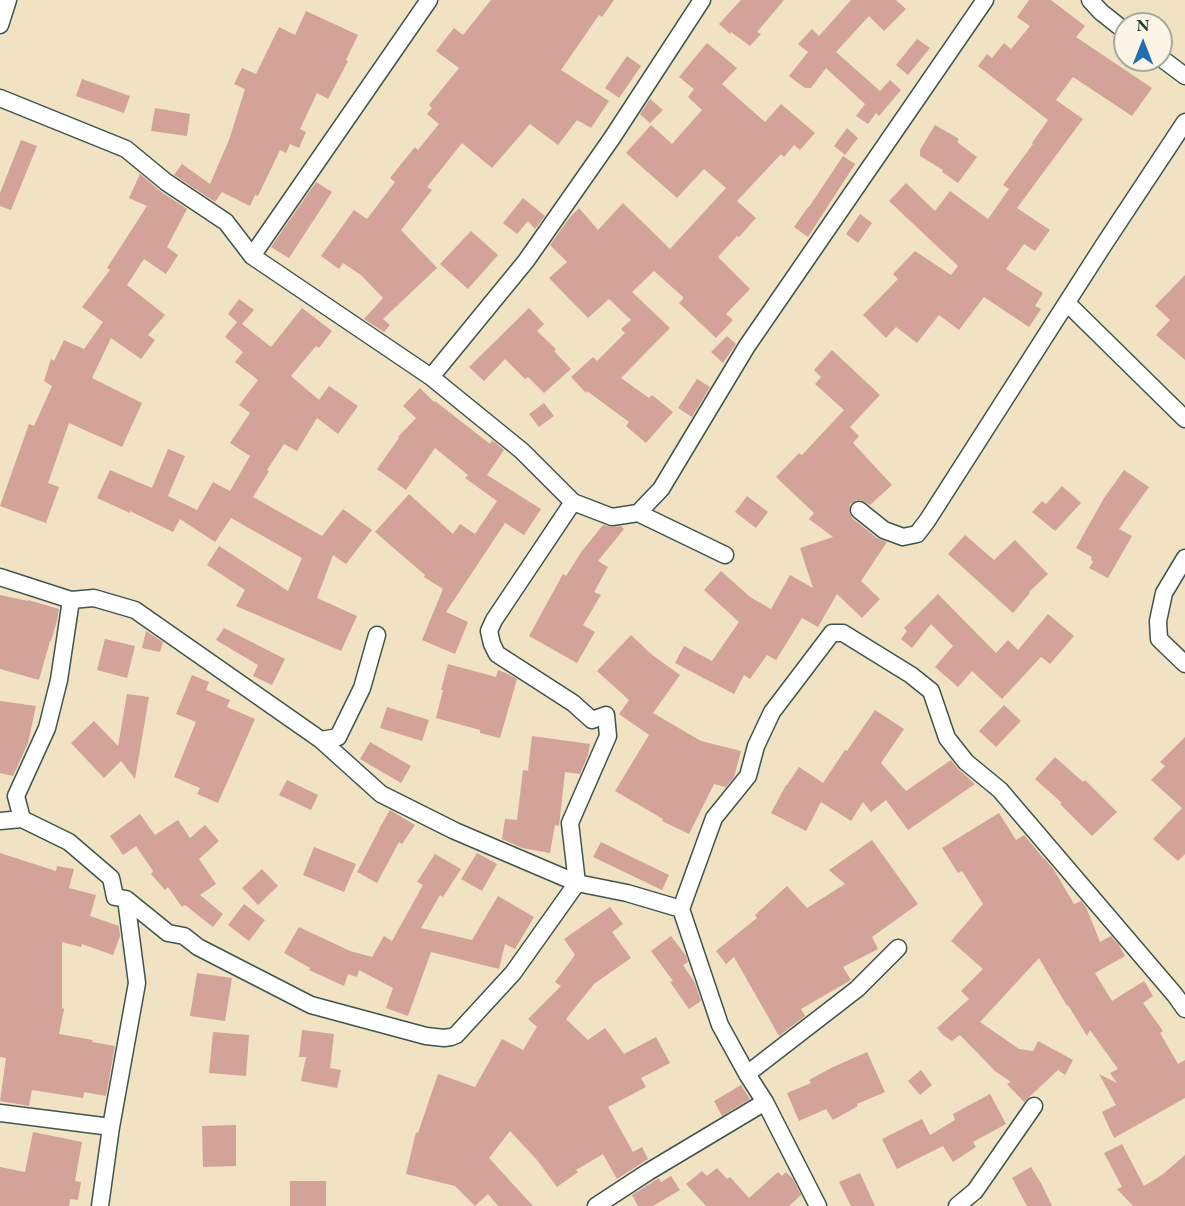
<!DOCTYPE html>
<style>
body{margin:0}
#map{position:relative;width:1185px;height:1206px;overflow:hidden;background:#f1e2c4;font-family:"EB Garamond",serif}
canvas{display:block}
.north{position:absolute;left:1113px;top:12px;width:60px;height:60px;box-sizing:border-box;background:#fcf5e5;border:2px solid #a4ab9e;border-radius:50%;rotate:0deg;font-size:16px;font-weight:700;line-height:24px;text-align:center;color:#1f3d34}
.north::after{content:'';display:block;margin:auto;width:21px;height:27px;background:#1f6fb2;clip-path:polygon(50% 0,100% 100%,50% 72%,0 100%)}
</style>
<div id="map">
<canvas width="1185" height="1206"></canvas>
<div class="north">N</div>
</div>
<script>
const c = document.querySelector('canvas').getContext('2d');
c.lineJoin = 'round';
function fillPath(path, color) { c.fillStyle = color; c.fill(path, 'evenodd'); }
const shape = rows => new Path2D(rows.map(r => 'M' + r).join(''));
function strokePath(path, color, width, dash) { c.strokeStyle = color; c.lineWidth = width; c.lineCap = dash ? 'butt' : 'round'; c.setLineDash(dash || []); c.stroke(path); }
fillPath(shape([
 [491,0,614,0,602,17,599,15,561,70,609,101,591,128,577,120,558,145,530,124,492,168,462,143,427,187,432,190,401,230,437,268,383,319,390,325,384,332,364,319,383,298,361,275,343,263,339,269,321,256,354,210,367,219,395,182,390,178,402,163,415,147,418,150,439,124,427,114,432,108,429,105,459,68,436,51,454,28,463,35],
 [741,0,784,0,757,32,761,34,750,46,731,32,730,34,719,24],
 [851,0,896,0,906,9,884,31,869,16,836,52,880,91,890,80,901,90,879,116,876,113,868,124,856,116,865,104,826,68,811,88,805,88,789,76,808,52,798,44,812,29,819,36],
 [1029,0,1051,0,1085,26,1076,37,1152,88,1132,116,1073,77,1056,100,1083,119,1017,208,1050,230,1035,251,1024,244,1006,269,1043,293,1035,306,1041,309,1029,327,984,297,959,330,939,315,917,343,896,327,886,338,863,315,898,279,893,274,915,251,951,275,958,266,889,201,906,183,935,211,950,191,988,219,1009,189,1003,185,1033,144,1032,143,1048,120,978,66,987,54,992,58,1004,43,1011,49,1030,26,1017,17],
 [306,11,358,35,346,60,348,61,328,99,317,93,300,129,306,132,299,148,290,144,286,153,280,150,258,196,255,195,250,206,222,192,215,202,174,175,182,164,210,184,229,140,245,89,234,84,242,68,256,74,279,27,295,35],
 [917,39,930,48,908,75,896,65],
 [707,43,737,68,722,84,765,122,781,104,815,133,800,150,794,145,784,157,781,154,737,201,756,218,739,237,737,236,718,257,750,289,726,314,733,320,716,338,679,303,683,299,683,297,654,271,632,292,670,328,621,378,649,398,652,395,673,412,646,443,626,426,629,422,587,391,586,393,571,377,593,357,597,361,625,333,621,329,631,320,609,299,588,318,549,278,567,262,550,245,570,217,579,208,598,230,623,203,670,249,726,188,704,169,677,198,626,153,651,125,672,144,702,110,688,97,694,89,679,77],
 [627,56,641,66,619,98,605,88],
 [82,79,130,96,124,113,76,96],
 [650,99,663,110,650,123,640,114],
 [155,108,190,114,187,136,151,131],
 [935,125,959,139,957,142,977,157,958,183,942,172,943,170,920,156,920,150],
 [847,128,858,138,845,155,834,146],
 [21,140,37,146,11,210,0,206,0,193],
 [843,156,855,164,808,237,794,227,808,207,809,207],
 [140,174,160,191,187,209,167,247,178,255,166,274,144,259,127,285,165,315,148,335,155,340,141,359,111,338,92,378,142,403,122,447,69,423,48,483,59,487,46,523,0,506,29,424,34,426,52,386,44,381,51,359,54,361,64,340,84,349,103,322,82,307,110,270,107,268,147,206,129,198],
 [316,182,332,192,289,258,271,247],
 [523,198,545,216,535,229,528,221,517,234,503,223],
 [860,214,872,223,858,243,846,234],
 [471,231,498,255,468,289,440,264],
 [1185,275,1185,360,1156,335,1170,320,1155,306],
 [239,299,254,310,242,324,271,347,302,308,332,331,319,348,316,346,291,376,319,400,329,386,358,406,338,434,317,418,297,451,284,444,267,470,269,471,253,497,322,536,343,509,372,530,346,564,333,555,317,598,357,616,341,651,236,606,245,590,207,565,219,546,288,591,302,558,231,518,215,542,180,519,173,532,130,511,130,513,97,498,110,470,152,488,168,449,185,456,168,496,197,510,213,482,230,491,250,456,230,443,250,413,239,405,258,380,235,362,243,352,225,337,237,322,228,314],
 [529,308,544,324,537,331,556,349,554,351,571,369,544,393,528,377,525,379,505,359,484,381,469,367],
 [727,336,736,344,723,363,711,352],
 [832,350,880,395,850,427,859,436,853,443,892,485,870,505,861,500,856,500,850,504,849,509,850,514,852,518,877,538,887,542,861,581,880,599,862,618,837,594,818,627,802,618,776,660,767,655,750,679,744,675,734,694,675,663,684,646,712,661,739,622,704,590,721,571,750,597,771,609,790,575,813,588,800,548,833,537,809,519,814,513,776,477,799,453,802,455,844,410,815,384,821,377,814,370],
 [697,379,710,387,692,417,678,408],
 [420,388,434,402,435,401,490,444,492,440,504,450,487,475,541,509,524,535,505,523,446,612,468,622,455,654,422,640,443,589,424,577,425,575,375,532,409,494,453,534,460,524,475,534,497,501,465,478,468,475,435,448,406,490,377,469,399,438,398,437,416,418,403,406],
 [544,403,554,416,539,427,529,414],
 [1124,470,1149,487,1119,529,1132,536,1108,578,1089,568,1093,562,1091,559,1092,557,1076,548,1104,498],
 [1062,486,1081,503,1055,531,1032,512,1042,501,1046,504],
 [747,496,768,512,756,528,735,512],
 [603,525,613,527,621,526,624,529,598,561,608,567,594,592,601,595,583,625,595,632,577,663,529,636,563,574,566,576,582,551],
 [965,535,994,560,1015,540,1048,574,1029,592,1030,593,1013,613,948,554],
 [938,594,996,653,1008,640,1018,650,1048,614,1074,636,1050,664,1041,657,1002,699,972,671,958,687,935,667,953,646,931,624,912,648,901,639,907,631,904,628],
 [0,595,28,601,28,600,59,609,57,621,51,641,50,641,39,680,0,669],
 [224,628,285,659,272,685,253,676,258,665,216,640],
 [146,631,163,642,160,652,142,648],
 [631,635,651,654,680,675,653,713,701,741,741,751,734,777,726,787,714,784,689,834,662,821,663,819,615,791,649,735,619,714,629,700,597,671],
 [105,639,135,646,127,678,97,670],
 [448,664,496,677,498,670,506,673,517,679,500,738,480,733,480,730,436,718,443,690,441,690],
 [192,675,209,682,206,690,230,700,227,707,255,719,218,803,197,794,200,788,174,777,196,722,176,714],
 [127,694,149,697,135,779,121,761,104,778,71,743,94,721,118,746],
 [0,701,36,706,28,743,13,776,0,773],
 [1004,705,1021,721,996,747,979,731],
 [387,707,429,720,422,741,380,728],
 [875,710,904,729,881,763,906,791,951,760,959,770,975,784,908,830,886,800,871,812,863,802,851,821,821,802,806,831,771,813,786,785,787,785,799,767,823,783,845,750,847,751],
 [532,736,590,744,588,755,580,774,565,772,559,826,555,825,550,853,522,848,502,839,505,819,517,820,523,770,528,771],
 [1185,737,1185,854,1178,861,1153,839,1182,808,1151,780,1165,766,1160,762],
 [370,742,411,766,401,783,360,759],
 [1055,757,1083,782,1085,780,1117,812,1092,836,1060,804,1062,803,1035,779],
 [287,780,318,795,311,810,279,795],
 [390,810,415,825,402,844,399,842,377,883,357,872,379,830,379,829],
 [999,813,1016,840,1024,835,1044,859,1045,859,1054,870,1074,904,1081,901,1086,907,1100,942,1111,936,1119,945,1125,956,1095,973,1112,1001,1144,981,1153,996,1143,1003,1163,1031,1160,1033,1178,1064,1185,1060,1185,1098,1114,1138,1102,1112,1116,1105,1099,1074,1117,1083,1110,1073,1118,1069,1090,1030,1087,1036,1068,1005,1067,1006,1039,958,980,1022,1019,1049,1033,1051,1038,1041,1073,1060,1065,1075,1058,1070,1024,1102,1007,1084,1011,1082,995,1071,960,1035,952,1041,943,1035,937,1028,969,999,961,991,983,969,951,941,983,904,962,871,958,873,942,848],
 [140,814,155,835,178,820,190,838,205,825,219,841,199,859,216,884,200,895,223,914,213,927,185,905,182,907,168,887,165,890,151,874,153,871,136,846,123,855,110,836],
 [872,840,918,904,872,937,878,949,843,967,851,980,801,1009,805,1016,779,1036,734,957,726,964,716,951,757,918,755,915,787,886,807,908,845,884,829,870],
 [601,842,669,875,662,890,593,857],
 [314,847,356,864,344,892,303,875],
 [0,853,56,871,57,866,74,869,69,888,96,895,90,916,119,926,120,936,113,955,82,944,81,947,62,942,62,1008,64,1009,59,1034,93,1040,92,1042,115,1046,106,1096,84,1092,83,1098,32,1090,29,1106,0,1101,6,1058,0,1057],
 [477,853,497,864,482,891,461,879],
 [435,854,461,869,443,897,440,895,421,928,472,940,498,896,534,917,515,949,505,944,499,969,431,952,408,1016,386,1008,393,988,359,970,357,977,348,974,344,986,309,970,310,968,284,953,299,927,350,951,372,957,384,936,392,941,423,885,417,882],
 [262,869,278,886,258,905,242,888],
 [244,904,265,920,249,941,228,925],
 [610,907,623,924,612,932,631,958,594,984,566,1019,588,1040,605,1028,624,1054,656,1037,670,1063,641,1078,646,1087,608,1107,633,1152,642,1147,648,1159,617,1179,603,1154,576,1170,578,1172,557,1187,537,1160,510,1131,489,1158,533,1206,498,1206,488,1194,475,1206,455,1186,406,1174,416,1132,418,1133,438,1074,475,1087,502,1039,523,1050,537,1027,528,1019,561,986,555,982,575,955,564,939],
 [671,936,686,956,688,962,683,965,695,983,701,1001,689,1009,670,982,673,981,651,951],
 [197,973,232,978,225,1021,190,1016],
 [302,1030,334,1034,330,1068,341,1070,337,1088,301,1081,306,1057,299,1057],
 [213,1032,249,1035,246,1076,209,1073],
 [867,1052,885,1092,857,1104,858,1106,833,1120,826,1109,799,1121,787,1093,811,1083,809,1080,831,1068],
 [921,1070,932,1085,920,1095,908,1081],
 [741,1085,750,1099,722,1116,714,1101],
 [990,1094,1006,1124,973,1142,976,1147,953,1162,943,1146,897,1169,882,1139,922,1119,930,1135,955,1120,953,1114],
 [236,1125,236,1166,203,1167,202,1126],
 [33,1132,82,1142,75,1181,81,1182,78,1200,70,1199,69,1206,0,1206,0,1167,25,1172],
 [1122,1144,1144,1186,1162,1175,1185,1155,1185,1206,1133,1206,1117,1189,1122,1187,1104,1153],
 [1031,1167,1042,1185,1052,1206,1027,1206,1012,1178],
 [717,1168,727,1179,730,1177,749,1198,778,1172,782,1176,786,1172,793,1179,801,1195,789,1206,706,1206,686,1184,702,1171,707,1176],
 [860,1173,875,1206,851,1206,839,1182],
 [671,1176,680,1190,653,1206,638,1206,632,1195,659,1178,661,1182],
 [290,1181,326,1181,326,1206,290,1206]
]), '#d3a298');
const street = shape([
 [1090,0,1101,12,1125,31],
 [0,25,8,0],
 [1161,58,1185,76],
 [0,98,126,149,166,182,226,222,252,256,431,377,522,451,573,502,612,517,638,513,661,489,747,346,985,0],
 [252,256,429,0],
 [1067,303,1185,419],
 [431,377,526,261,612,138,702,0],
 [859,510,884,530,903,537,917,534,927,521,1103,246,1185,122],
 [638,513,725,555],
 [1185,558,1164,593,1158,621,1159,639,1185,664],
 [0,577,71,600,94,598,135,610,321,740,381,794,455,831,577,883,627,893,681,909,720,1025,747,1074,765,1102,818,1206],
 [321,740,338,737,362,688,377,635],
 [22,819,16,796,47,728,59,680,71,600],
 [0,821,22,819,69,842,111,878,115,897,126,899,168,933,184,936,198,947,311,1005,426,1036,444,1038,451,1037,456,1035,513,973,577,883,570,823,608,736,606,715,592,720,573,703,497,654,492,644,489,631,494,620,573,502],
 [681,909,714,818,748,776,756,746,772,712,832,633,843,633,911,675,931,691,947,738,966,762,1000,790,1175,995,1185,1009],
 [747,1074,857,989,898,948],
 [0,1113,111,1127],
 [100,1206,111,1127,137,983,126,899],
 [596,1206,648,1172,765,1102],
 [957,1206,975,1191,1034,1106]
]);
strokePath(street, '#3e564a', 19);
strokePath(street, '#fff', 16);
</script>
